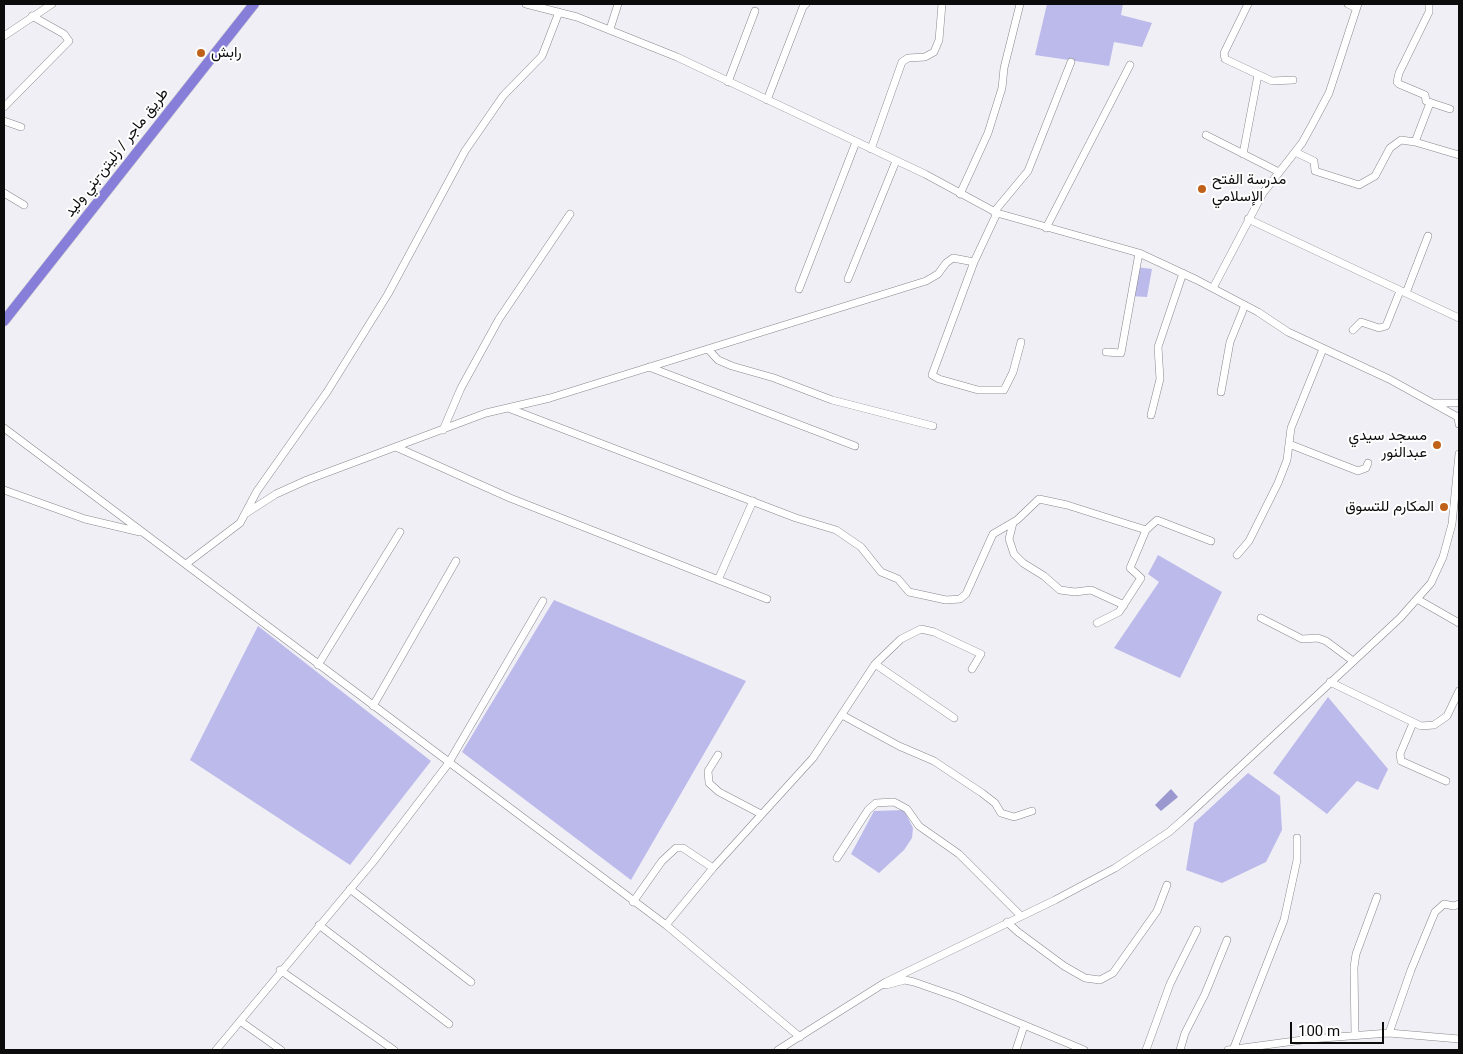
<!DOCTYPE html>
<meta charset="utf-8">
<style>
body{margin:0}
#map{position:relative;width:1463px;height:1054px;overflow:hidden;background:#efeff5;font-family:Roboto,sans-serif}
canvas{display:block}
.frame{position:absolute;inset:0;border:5px solid #0c0c0d;pointer-events:none}
.scale{position:absolute;left:1290px;top:1022px;width:94px;height:22px;box-sizing:border-box;border:2px solid #0c0c0d;border-top:0;padding-left:6px;font-size:15px;line-height:18px;white-space:nowrap;color:#0c0c0d;-webkit-text-stroke:4px #fff;paint-order:stroke}
</style>
<div id="map">
<canvas width="1463" height="1054"></canvas>
<div class="frame"></div>
<div class="scale">100 m</div>
</div>
<script>
const c = document.querySelector('canvas').getContext('2d');
c.lineJoin = 'round';
function fillPath(path, color) { c.fillStyle = color; c.fill(path, 'evenodd'); }
const shape = rows => new Path2D(rows.map(r => 'M' + r).join(''));
function strokePath(path, color, width, dash) { c.strokeStyle = color; c.lineWidth = width; c.lineCap = dash ? 'butt' : 'round'; c.setLineDash(dash || []); c.stroke(path); }
function label(font, color, halo, rows, align = 'center') {
  c.font = font + ' Roboto,Vazirmatn,sans-serif'; c.lineWidth = 4; c.setLineDash([]); c.textBaseline = 'middle'; c.strokeStyle = halo; c.fillStyle = color; for (const [text, x, y, turn = 0] of rows) {
    c.save(); c.translate(x, y); c.rotate((+turn || 0) * Math.PI / 180); c.textAlign = isNaN(turn) ? turn : align; if (halo) c.strokeText(text, 0, 0); c.fillText(text, 0, 0); c.restore();
  }
}
fillPath(shape([
 [1047,4,1123,4,1121,15,1152,23,1142,47,1114,42,1109,66,1035,55],
 [1136,267,1152,269,1147,297,1130,296],
 [1158,555,1222,592,1180,678,1114,648,1159,582,1148,574],
 [554,600,746,681,631,880,462,752],
 [258,626,431,761,350,865,190,760],
 [1328,697,1388,769,1378,790,1357,781,1327,814,1273,773],
 [1248,773,1280,796,1282,830,1266,862,1222,883,1186,870,1194,823],
 [904,810,913,828,912,838,904,850,879,873,851,854,874,811]
]), '#bcbaeb');
fillPath(shape([
 [1171,789,1178,797,1161,811,1155,805]
]), '#9b98cf');
const minor = shape([
 [526,4,577,17,677,57,925,174,997,213,1139,253,1197,280,1258,312,1288,332,1389,379,1456,416],
 [1248,4,1224,53,1225,59,1272,81,1293,80],
 [1348,4,1356,8],
 [1429,4,1429,12,1399,73,1397,82,1399,84,1425,95,1426,101,1450,109],
 [610,29,618,4],
 [4,36,52,4],
 [728,82,755,11],
 [767,100,803,7,806,4],
 [4,107,69,41,64,34,32,16],
 [4,121,21,127],
 [1206,135,1279,172],
 [1415,142,1430,103],
 [871,149,902,62,908,58,925,57,934,52,939,40,942,4],
 [1295,152,1314,161,1315,171,1359,185,1375,176,1390,148,1401,140,1415,142,1459,155],
 [1243,154,1258,75],
 [4,193,24,205],
 [960,194,988,133,1002,88,1004,68,1020,4],
 [994,212,1028,171,1071,62],
 [1248,219,1459,318],
 [1046,228,1130,65],
 [974,262,932,375,939,379,978,390,1004,390,1013,372,1021,342],
 [848,279,896,161],
 [1213,288,1263,193,1302,143,1312,125,1329,93,1358,4],
 [799,289,856,142],
 [1406,293,1428,236],
 [1353,330,1361,322,1379,328,1386,326,1400,291],
 [708,349,718,360,732,366,774,378,832,400,933,426],
 [1106,352,1121,353,1139,253],
 [649,367,855,446],
 [1221,392,1230,342,1245,305],
 [1435,403,1456,403],
 [508,408,796,518,836,530,861,547,881,572,898,579,909,592,946,600,960,599,966,594,993,534,1017,520,1039,499,1067,505,1146,530,1157,520,1211,541],
 [1151,415,1160,379,1158,347,1183,273],
 [1458,418,1459,424],
 [4,428,666,925,800,1037],
 [443,430,461,388,499,319,570,214],
 [1289,444,1358,471,1366,468,1368,463],
 [396,447,510,498,767,599],
 [4,490,85,519,140,532],
 [245,514,276,494,307,480,486,413,550,398,926,281,938,274,946,263,953,258,974,262,997,213],
 [1013,523,1009,539,1014,554,1023,563,1044,576,1060,590,1075,592,1091,590,1124,605],
 [1237,555,1249,541,1278,483,1287,460,1291,428,1323,349],
 [186,564,240,523,257,491,327,392,388,294,465,151,503,96,542,56,559,12],
 [718,580,753,501],
 [1417,599,1459,623],
 [1261,618,1302,639,1318,638,1326,641,1353,661],
 [1097,623,1119,612,1141,578,1130,568,1146,530],
 [875,664,954,718],
 [318,665,400,532],
 [1330,682,1421,726,1434,725,1447,716,1459,691],
 [373,706,456,561],
 [842,715,899,746,934,761,982,793,995,803,1001,813,1014,817,1032,811],
 [1413,723,1400,754,1401,761,1446,781],
 [718,755,708,771,709,783,719,792,761,814],
 [837,858,868,810,876,803,894,802,907,809,919,826,959,854,1021,916],
 [350,889,471,982],
 [633,902,662,861,676,848,683,848,713,868],
 [1007,922,1018,932,1064,966,1085,978,1100,980,1113,973,1157,911,1167,885],
 [319,925,449,1024],
 [666,925,713,868,813,758,875,664,901,639,921,629,934,632,981,654,972,669],
 [280,970,394,1050],
 [886,985,905,980,914,982,957,997,1084,1050],
 [240,1021,281,1050],
 [1389,1033,1411,970,1435,912,1444,904,1454,906,1459,904],
 [1355,1035,1354,967,1356,954,1377,897],
 [216,1050,373,862,448,764,543,601],
 [778,1050,886,982,1055,900,1115,868,1169,832,1185,818,1400,618,1431,583,1443,557,1452,524,1459,454],
 [1016,1050,1024,1026],
 [1146,1050,1170,984,1197,930],
 [1180,1050,1185,1033,1205,994,1227,940],
 [1228,1050,1310,1039,1389,1033,1459,1039],
 [1233,1050,1284,920,1297,860,1297,838]
]);
const highway = shape([
 [4,321,254,4]
]);
strokePath(minor, '#88888d', 8);
strokePath(highway, '#cececf', 11);
strokePath(minor, '#fff', 7);
strokePath(highway, '#877eda', 10);
for (const [x, y, r, color] of [
 [201,53,5,"#c0611a"],
 [1202,189,5,"#c0611a"],
 [1437,445,5,"#c0611a"],
 [1444,507,5,"#c0611a"]
]) { const dot = new Path2D(); dot.arc(x, y, r, 0, 2 * Math.PI); c.fillStyle = color; c.fill(dot); strokePath(dot, '#fff', 2); }
label('15px', '#0c0c0d', '#fff', [
 ["رابش",211,53],
 ["مدرسة الفتح",1212,180],
 ["الإسلامي",1212,197],
 ["مسجد سيدي",1427,436,"right"],
 ["عبدالنور",1427,453,"right"],
 ["المكارم للتسوق",1434,507,"right"]
], 'left');
label('15px', '#0c0c0d', '#fff', [
 ["طريق ماجر / زليتن-بني وليد",117,153,-52]
]);
</script>
